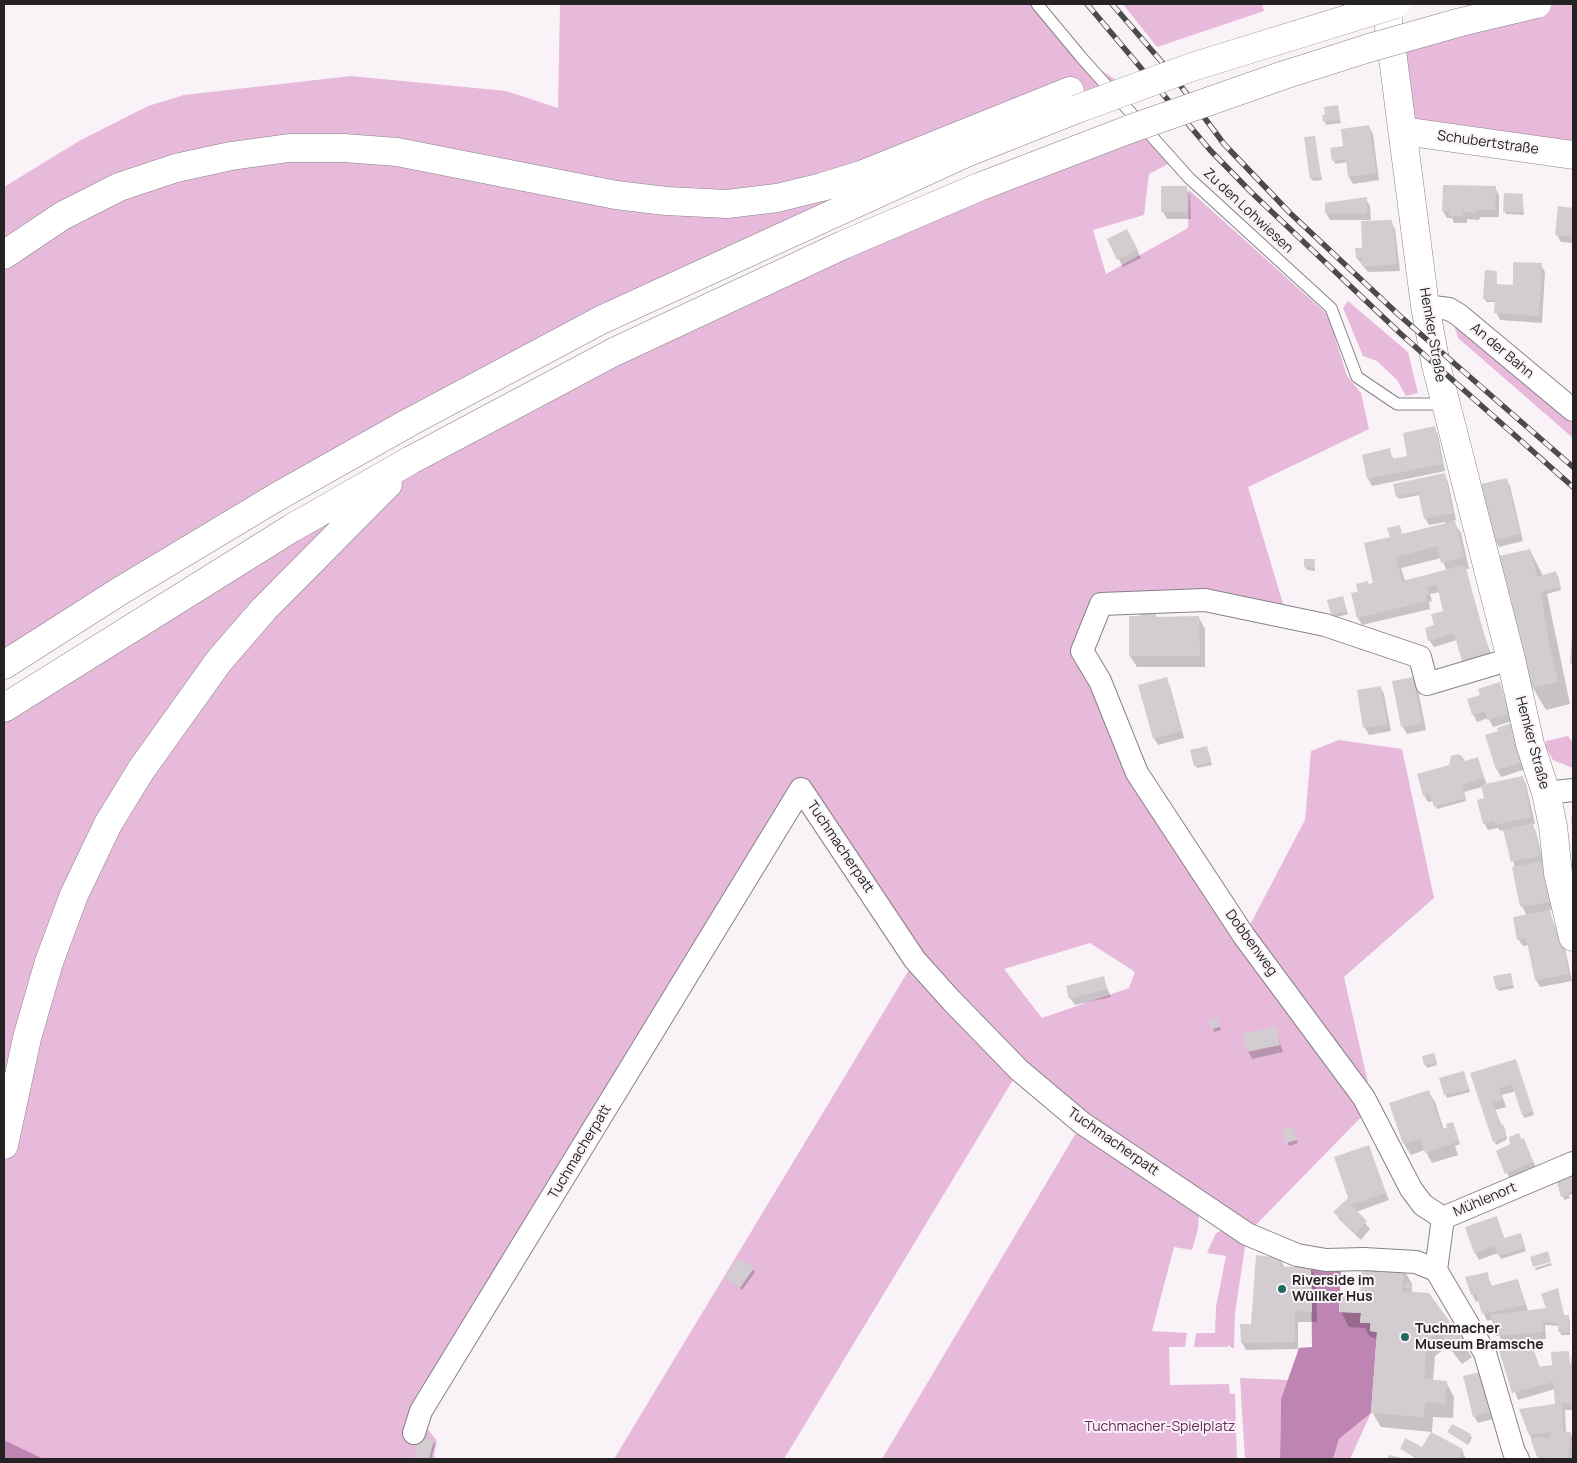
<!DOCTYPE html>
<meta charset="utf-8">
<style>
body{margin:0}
#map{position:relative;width:1577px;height:1463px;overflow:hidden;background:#f9f3f8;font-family:Manrope,sans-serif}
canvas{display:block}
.frame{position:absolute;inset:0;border:5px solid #242223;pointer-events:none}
</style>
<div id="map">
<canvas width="1577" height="1463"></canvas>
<div class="frame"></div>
</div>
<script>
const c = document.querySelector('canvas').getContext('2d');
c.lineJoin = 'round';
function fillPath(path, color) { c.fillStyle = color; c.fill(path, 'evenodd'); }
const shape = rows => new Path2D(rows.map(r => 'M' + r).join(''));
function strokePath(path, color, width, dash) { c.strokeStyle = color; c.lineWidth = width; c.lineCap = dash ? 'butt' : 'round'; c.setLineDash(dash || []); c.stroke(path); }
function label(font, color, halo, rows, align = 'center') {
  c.font = font + ' Manrope,sans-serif'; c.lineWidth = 4; c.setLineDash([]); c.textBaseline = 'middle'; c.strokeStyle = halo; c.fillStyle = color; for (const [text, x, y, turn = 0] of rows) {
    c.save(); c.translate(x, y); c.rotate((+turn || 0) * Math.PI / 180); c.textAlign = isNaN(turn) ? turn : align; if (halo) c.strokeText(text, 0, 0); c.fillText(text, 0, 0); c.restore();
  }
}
fillPath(shape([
 [560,4,1042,4,1081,57,1131,90,1070,91,692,278,4,665,4,187,79,141,148,106,184,95,351,76,506,91,558,108],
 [1123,4,1262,4,1264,11,1157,47],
 [1537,4,1573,4,1573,155,1403,131,1391,42],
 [1143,124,1174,161,1149,174,1144,215,1093,230,1106,274,1188,228,1189,190,1328,315,1347,376,1361,393,1369,429,1248,487,1287,617,1205,600,1101,604,1082,651,1137,773,1244,936,1305,820,1311,751,1339,740,1402,749,1434,898,1344,977,1373,1105,1247,1234,1235,1313,1234,1349,1228,1345,1228,1347,1194,1347,1196,1333,1215,1333,1216,1307,1226,1256,1207,1253,1216,1233,1223,1230,1194,1206,1199,1215,1198,1229,1192,1250,1174,1247,1152,1331,1187,1333,1185,1347,1169,1347,1170,1385,1229,1384,1230,1394,1235,1394,1237,1459,882,1459,1082,1123,1019,1070,784,1459,614,1459,915,960,801,789,421,1411,426,1427,437,1441,434,1455,435,1459,44,1459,4,1440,4,708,614,352],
 [1090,943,1135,972,1129,988,1042,1018,1004,969],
 [1348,301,1408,352,1418,393,1406,396,1397,380,1377,361,1363,356,1343,308],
 [1449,309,1573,410,1573,438,1458,338],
 [1568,736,1573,743,1573,768,1553,760,1545,746,1546,741],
 [1240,1378,1288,1380,1281,1399,1280,1459,1245,1459],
 [1371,1413,1350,1459,1333,1459,1339,1439]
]), '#e7badc');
fillPath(shape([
 [1311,1266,1341,1267,1339,1312,1361,1313,1360,1322,1370,1323,1370,1331,1377,1332,1371,1413,1339,1439,1333,1459,1280,1459,1281,1399,1299,1348,1312,1347],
 [4,1440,44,1459,4,1459]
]), '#be85b2');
fillPath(shape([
 [1337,106,1341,123,1326,125,1323,116],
 [1369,127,1373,134,1379,180,1353,184,1349,177,1347,162,1335,164,1331,149,1345,147],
 [1314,137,1322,180,1313,181,1311,178],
 [1186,187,1190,195,1191,219,1167,219,1163,212],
 [1495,188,1499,195,1499,217,1480,217,1479,220,1467,219,1467,223,1454,223,1452,218,1447,218,1443,211],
 [1522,195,1524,215,1506,214,1505,211],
 [1366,199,1370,206,1371,220,1330,220,1326,213],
 [1559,208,1573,209,1573,243,1561,242,1557,235],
 [1391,222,1395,229,1400,271,1368,272,1357,258,1357,250,1363,249],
 [1131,237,1141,258,1123,267,1108,239],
 [1541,265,1545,272,1542,323,1500,320,1496,312,1496,302,1486,302,1485,299,1496,272,1497,285,1514,286],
 [1434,428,1438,435,1445,471,1372,486,1368,479,1389,450,1394,460,1409,457],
 [1444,475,1448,482,1456,520,1453,521,1461,533,1469,569,1466,569,1478,617,1493,660,1467,668,1457,640,1434,647,1429,640,1445,612,1440,592,1430,594,1432,601,1429,602,1430,609,1362,625,1358,618,1353,594,1373,584,1402,535,1446,524,1445,522,1429,525,1425,518,1420,495,1399,499,1397,496],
 [1441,558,1447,571,1405,581,1401,568],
 [1506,479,1510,486,1523,541,1499,547,1495,540],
 [1530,550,1543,576,1558,576,1561,590,1547,594,1570,704,1546,710,1533,688,1501,557],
 [1314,561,1315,571,1307,570,1305,567],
 [1342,597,1348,614,1334,618,1328,600],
 [1153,610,1157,618,1199,618,1205,629,1205,667,1137,667,1130,656],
 [1412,678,1417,685,1426,730,1407,734,1403,727],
 [1166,679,1170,686,1184,738,1158,745,1154,738],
 [1499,684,1513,721,1493,727,1488,718,1477,722,1473,714,1481,696],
 [1380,687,1384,694,1391,731,1369,735,1365,728,1358,691],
 [1515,732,1526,769,1501,777,1497,769],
 [1208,750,1212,765,1197,768,1195,765],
 [1477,759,1487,785,1522,777,1526,784,1535,824,1532,824,1536,832,1554,909,1549,910,1557,932,1563,939,1572,981,1540,987,1536,980,1529,945,1523,946,1518,939,1527,916,1522,906,1515,868,1505,830,1500,831,1498,828,1488,830,1484,823,1485,799,1482,787,1464,792,1466,801,1437,809,1434,801,1428,802,1424,795,1465,762],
 [1510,974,1514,988,1499,991,1497,988],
 [1103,978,1111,997,1075,1005,1070,998],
 [1218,1020,1221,1030,1214,1032,1211,1021],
 [1275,1028,1283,1052,1252,1059,1248,1051],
 [1434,1054,1437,1065,1427,1068,1425,1064],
 [1515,1060,1534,1115,1524,1118,1516,1091,1502,1095,1506,1107,1495,1110,1507,1137,1506,1140,1496,1145,1471,1074],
 [1464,1073,1470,1092,1447,1098,1440,1079],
 [1428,1091,1435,1102,1444,1130,1454,1126,1460,1144,1455,1146,1458,1155,1432,1163,1425,1150,1411,1155,1404,1144,1391,1104],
 [1284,1131,1294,1132,1298,1143,1289,1146],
 [1522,1141,1527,1147,1537,1170,1511,1181,1497,1151],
 [1368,1146,1389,1200,1356,1212,1370,1229,1361,1240,1339,1219,1335,1212,1349,1198],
 [1572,1175,1573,1194,1569,1195,1570,1198,1564,1200,1558,1180],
 [1496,1218,1505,1239,1522,1237,1526,1251,1501,1259,1498,1253,1479,1260,1475,1253],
 [1280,1259,1285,1268,1310,1267,1316,1278,1317,1322,1298,1322,1298,1349,1246,1350,1242,1343,1253,1325],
 [1551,1263,1552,1265,1536,1270,1535,1268],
 [1403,1268,1412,1284,1412,1293,1428,1294,1472,1357,1462,1364,1448,1346,1435,1356,1433,1381,1446,1382,1454,1397,1453,1418,1433,1417,1432,1432,1381,1427,1372,1412,1377,1342,1375,1338,1370,1337,1365,1328,1349,1327,1341,1312],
 [753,1269,755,1272,742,1290,727,1278],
 [1487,1274,1492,1287,1518,1281,1528,1311,1568,1317,1570,1320,1570,1335,1561,1335,1559,1326,1545,1325,1546,1339,1530,1340,1540,1368,1553,1366,1568,1353,1573,1386,1571,1356,1572,1359,1573,1365,1573,1410,1565,1410,1566,1433,1570,1433,1572,1436,1572,1459,1540,1459,1538,1457,1521,1410,1557,1405,1555,1389,1518,1400,1500,1348,1515,1342,1502,1343,1494,1319,1487,1321,1479,1301,1476,1302,1472,1294],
 [1484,1380,1493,1419,1478,1423,1474,1416],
 [1448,1432,1470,1435,1472,1438,1468,1445],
 [1432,1433,1462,1450,1466,1459,1417,1459,1401,1449,1422,1448],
 [433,1441,435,1445,431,1459,416,1459,415,1457]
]), '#0003');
fillPath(shape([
 [1338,105,1340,120,1323,122,1322,115,1325,115,1324,107],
 [1369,125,1376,173,1348,177,1346,159,1332,161,1330,148,1343,146,1341,129],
 [1315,136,1321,177,1310,179,1304,137],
 [1443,185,1496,186,1495,210,1476,210,1476,213,1463,212,1463,216,1449,216,1449,212,1442,211],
 [1161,186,1187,186,1187,212,1161,212],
 [1504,193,1523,194,1522,212,1503,212],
 [1367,197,1367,213,1325,213,1325,203],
 [1558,206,1573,208,1573,237,1555,235],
 [1392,220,1397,263,1394,265,1362,266,1362,258,1356,258,1355,248,1362,248,1361,221],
 [1127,229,1138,250,1117,260,1107,239],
 [1513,262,1542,263,1539,316,1494,313,1495,300,1483,299,1485,270,1497,271,1496,284,1513,285],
 [1435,426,1442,464,1367,479,1362,455,1390,448,1392,459,1407,456,1403,433],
 [1445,473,1453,513,1424,519,1418,492,1396,497,1393,484],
 [1507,478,1520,534,1494,540,1481,484],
 [1455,521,1464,557,1441,563,1437,546,1396,557,1402,581,1465,565,1489,652,1462,661,1454,633,1428,641,1425,628,1434,625,1431,614,1443,611,1437,585,1427,587,1429,594,1425,595,1427,601,1357,618,1351,593,1358,592,1356,584,1368,581,1368,584,1373,583,1364,543,1390,537,1387,528,1400,525,1402,534],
 [1530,549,1537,577,1556,571,1561,587,1541,592,1549,646,1558,682,1532,688,1499,556],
 [1304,559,1315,559,1314,568,1304,567],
 [1343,596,1347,611,1331,615,1327,600],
 [1140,609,1154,609,1154,617,1199,616,1200,656,1129,656,1129,616,1140,616],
 [1572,635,1573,635,1573,665,1570,664],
 [1167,677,1181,731,1153,739,1138,685],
 [1413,677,1422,723,1401,727,1392,681],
 [1500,682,1509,714,1487,720,1485,711,1472,715,1467,699,1480,695,1478,689],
 [1381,686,1387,724,1363,728,1357,690],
 [1511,723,1523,762,1496,770,1485,735,1498,731,1497,728],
 [1207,746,1211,762,1194,766,1190,750],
 [1458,754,1462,756,1465,761,1478,757,1484,778,1462,785,1466,798,1434,807,1430,794,1423,796,1417,774,1449,765,1451,756],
 [1523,776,1531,817,1495,825,1494,821,1483,824,1477,800,1484,798,1481,785],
 [1573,813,1573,827,1572,827,1571,817],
 [1533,823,1540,856,1511,862,1503,830],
 [1543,861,1551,902,1520,907,1512,867],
 [1550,910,1555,932,1560,930,1569,974,1535,980,1526,938,1517,940,1513,917],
 [1511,973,1513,985,1496,989,1493,976],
 [1104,976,1107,989,1069,999,1066,986],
 [1218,1018,1220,1027,1211,1029,1209,1020],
 [1276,1027,1280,1045,1247,1052,1243,1034],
 [1434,1053,1437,1062,1424,1065,1422,1056],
 [1516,1059,1533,1111,1522,1115,1512,1084,1499,1088,1503,1100,1493,1102,1501,1125,1503,1124,1506,1132,1505,1137,1493,1142,1470,1073],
 [1464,1071,1469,1089,1444,1095,1439,1078],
 [1429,1090,1442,1129,1447,1128,1446,1124,1453,1122,1459,1141,1425,1153,1420,1139,1403,1144,1389,1103],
 [1293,1127,1297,1140,1286,1143,1282,1130],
 [1519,1133,1521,1139,1524,1138,1533,1162,1505,1174,1496,1151,1510,1144,1509,1137],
 [1369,1145,1386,1193,1351,1205,1367,1221,1356,1233,1333,1212,1348,1198,1334,1157],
 [1571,1171,1573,1191,1568,1192,1569,1195,1561,1197,1556,1179],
 [1497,1216,1504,1238,1521,1233,1525,1248,1498,1256,1495,1246,1474,1253,1465,1227],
 [1548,1251,1551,1262,1533,1267,1530,1257],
 [1256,1255,1281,1258,1280,1267,1311,1266,1312,1312,1295,1311,1295,1342,1241,1343,1240,1324,1251,1324],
 [739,1258,754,1268,740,1288,725,1278],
 [1362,1264,1404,1267,1402,1291,1429,1293,1464,1341,1452,1350,1439,1332,1427,1341,1424,1379,1447,1381,1445,1404,1425,1402,1424,1417,1371,1413,1377,1332,1370,1331,1370,1323,1360,1323,1361,1313,1339,1312,1341,1295,1360,1296],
 [1488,1272,1490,1286,1518,1279,1525,1305,1482,1314,1476,1294,1471,1295,1465,1277],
 '1405 1286a3 3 0 1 1 6 0a3 3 0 1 1-6 0Z',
 [1558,1288,1564,1315,1569,1315,1569,1332,1558,1332,1558,1323,1542,1322,1543,1332,1496,1336,1490,1315,1546,1308,1541,1294],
 [1529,1337,1539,1367,1552,1365,1551,1352,1569,1351,1570,1364,1573,1364,1573,1403,1562,1403,1563,1431,1571,1432,1568,1459,1537,1457,1531,1440,1535,1437,1550,1438,1551,1432,1529,1435,1519,1409,1555,1404,1553,1382,1512,1393,1498,1347],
 [1480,1372,1490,1412,1473,1417,1463,1376],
 [1452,1424,1471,1434,1467,1443,1447,1432],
 [1431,1432,1463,1449,1458,1459,1420,1459,1400,1449,1405,1438,1422,1447],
 [420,1436,434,1440,429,1459,414,1458],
 [1389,1455,1402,1458,1402,1459,1387,1459]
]), '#d3cdd1');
const service = shape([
 [1037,4,1081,57,1189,178,1331,308,1357,377,1397,404,1446,404]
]);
const minor = shape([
 [1425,306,1449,309,1459,315,1573,410],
 [1546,793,1573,790],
 [1443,1218,1423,1205,1411,1189,1364,1098,1244,936,1137,773,1100,681,1082,651,1101,604,1205,600,1325,625,1420,657,1427,684,1511,659],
 [1443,1218,1436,1270,1485,1353,1514,1452,1518,1459],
 [1443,1218,1573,1163],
 [414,1433,421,1411,801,789,915,960,951,1000,1019,1070,1082,1123,1247,1234,1297,1255,1326,1260,1364,1259,1416,1262,1436,1270]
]);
const secondary = shape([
 [1386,4,1425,306,1436,365,1511,659,1530,744,1546,793,1553,826,1558,873,1573,937],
 [1403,131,1573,155]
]);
const trunk = shape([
 [4,255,62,216,119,187,176,168,231,156,289,148,344,148,397,152,616,195,666,201,727,204,777,198,822,187,861,175,1070,91],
 [4,665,120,591,275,498,408,423,601,320,966,153,1077,109],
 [4,708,292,528,411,460,614,352,843,245,979,187,1130,129],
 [4,1145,27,1038,49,962,74,895,108,824,141,770,219,661,264,609,388,484]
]);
strokePath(service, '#888287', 13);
strokePath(minor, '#888287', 24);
strokePath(secondary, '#888287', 29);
strokePath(trunk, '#888287', 29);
strokePath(service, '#fff', 11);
strokePath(minor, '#fff', 22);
strokePath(secondary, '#fff', 28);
strokePath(trunk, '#fff', 28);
const rail = shape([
 [1087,4,1210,150,1252,193,1402,335,1573,487],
 [1112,4,1172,74,1224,144,1290,213,1400,316,1573,467]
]);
strokePath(rail, '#4c4a4b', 5.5);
strokePath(rail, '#f9f3f8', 4, [11]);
const trunkBridge = shape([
 [1077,109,1192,67,1396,4],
 [1130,129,1284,75,1369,48,1461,22,1537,4]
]);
strokePath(trunkBridge, '#888287', 29, []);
strokePath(trunkBridge, '#fff', 28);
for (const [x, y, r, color] of [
 [1282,1289,5,"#216a62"],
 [1405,1337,5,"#216a62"]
]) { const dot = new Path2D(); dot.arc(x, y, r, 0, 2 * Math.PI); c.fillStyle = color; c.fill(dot); strokePath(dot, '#f9f3f8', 2); }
label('14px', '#242223', '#f9f3f8', [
 ["Schubertstraße",1488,143,8],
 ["Zu den Lohwiesen",1248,211,43],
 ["Hemker Straße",1432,335,80],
 ["An der Bahn",1502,351,40],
 ["Hemker Straße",1532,743,75],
 ["Tuchmacherpatt",840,847,56],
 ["Dobbenweg",1251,943,54],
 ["Tuchmacherpatt",1113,1142,35],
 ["Tuchmacherpatt",580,1152,-59],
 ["Mühlenort",1485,1200,-23]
]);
label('bold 14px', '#242223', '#f9f3f8', [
 ["Riverside im",1292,1281],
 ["Wüllker Hus",1292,1297],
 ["Tuchmacher",1415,1329],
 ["Museum Bramsche",1415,1345]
], 'left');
label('14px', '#68245d', '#f9f3f8', [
 ["Tuchmacher-Spielplatz",1160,1427]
]);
</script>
